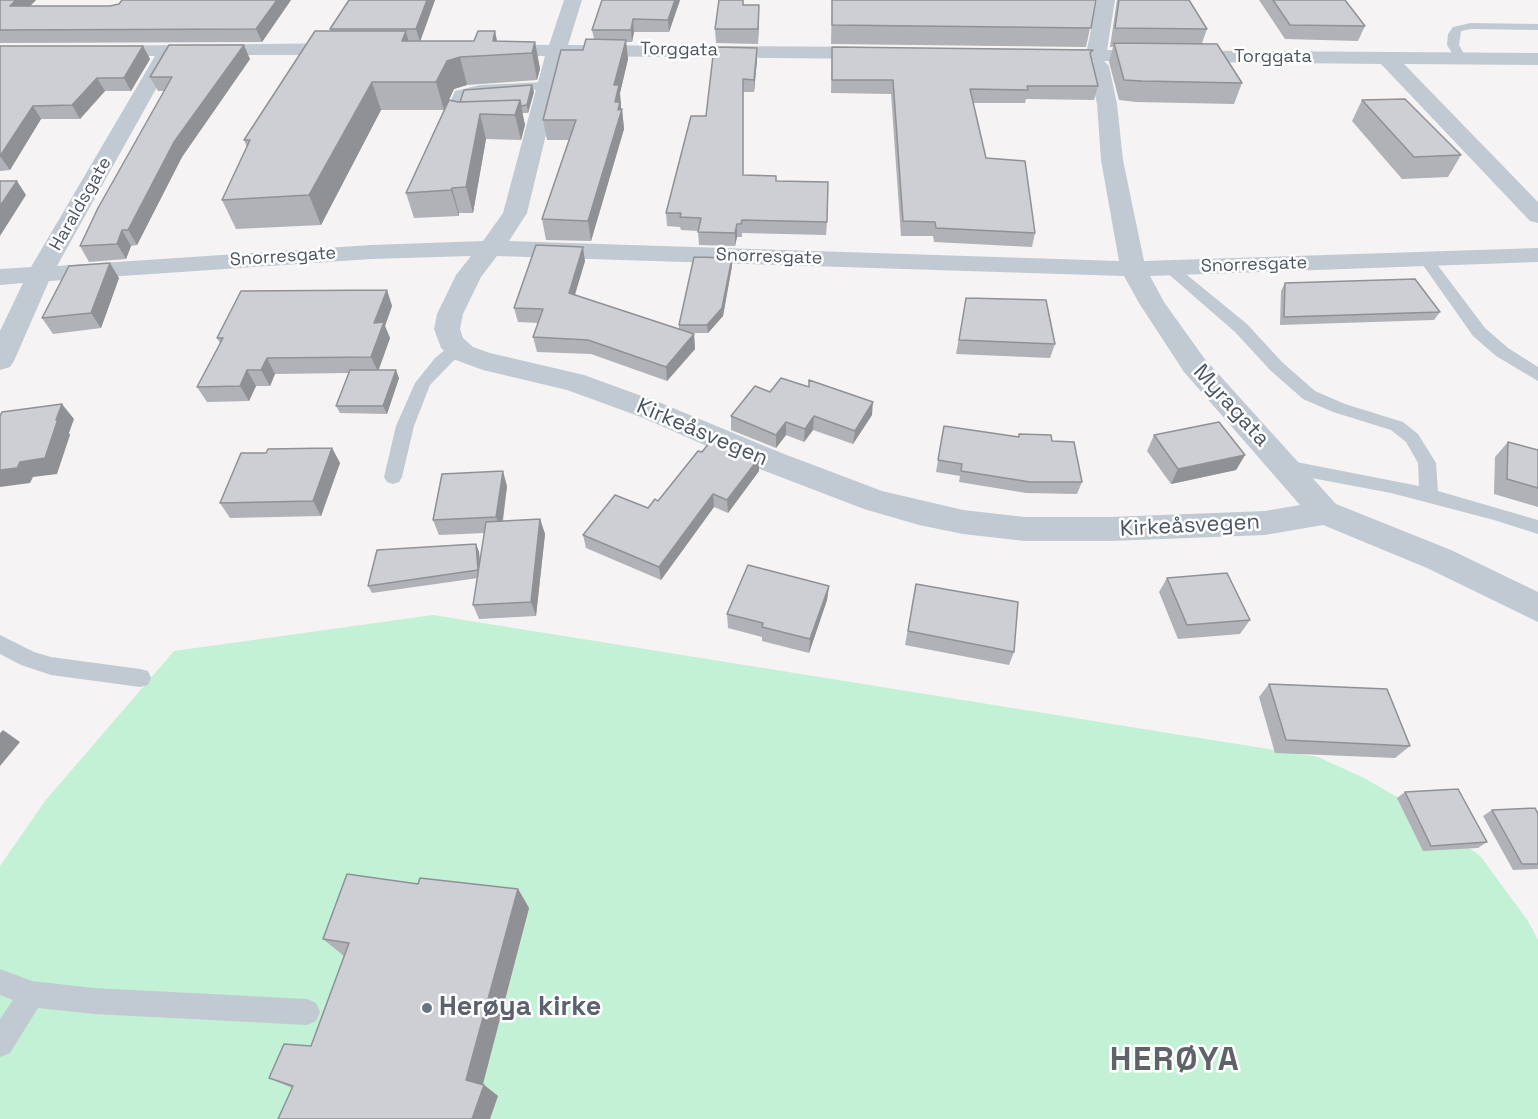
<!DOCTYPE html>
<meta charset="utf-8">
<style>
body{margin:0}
canvas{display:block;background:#f5f3f3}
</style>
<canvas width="1538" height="1119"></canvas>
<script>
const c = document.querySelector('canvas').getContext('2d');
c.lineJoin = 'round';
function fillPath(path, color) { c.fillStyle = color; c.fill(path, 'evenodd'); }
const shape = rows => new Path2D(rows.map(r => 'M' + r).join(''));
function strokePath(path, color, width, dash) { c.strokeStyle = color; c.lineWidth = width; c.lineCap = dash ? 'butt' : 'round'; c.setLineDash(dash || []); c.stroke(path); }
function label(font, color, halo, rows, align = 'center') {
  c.font = font + ' "Space Grotesk",sans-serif'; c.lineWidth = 5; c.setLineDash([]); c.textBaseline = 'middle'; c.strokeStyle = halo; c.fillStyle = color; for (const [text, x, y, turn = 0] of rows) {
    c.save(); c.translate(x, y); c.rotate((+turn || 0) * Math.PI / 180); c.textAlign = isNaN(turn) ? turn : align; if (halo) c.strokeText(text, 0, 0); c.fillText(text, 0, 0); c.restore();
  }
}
fillPath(shape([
 [433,615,1318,757,1364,778,1430,816,1481,857,1528,921,1538,940,1538,1119,0,1119,0,866,45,801,174,651]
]), '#c3f1d5');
fillPath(shape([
 [1471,23,1538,24,1538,30,1471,29,1461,31,1459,45,1467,59,1465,61,1457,61,1447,45,1448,34,1453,27,1471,23],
 [547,82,551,83,551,89,480,93,464,96,457,113,465,117,467,120,465,123,461,124,449,120,445,113,455,91,480,85,547,82],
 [1425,254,1430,255,1485,328,1508,348,1538,367,1538,381,1496,356,1473,336,1418,258,1425,254],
 [1171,265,1176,266,1247,324,1282,362,1315,391,1345,404,1403,422,1418,434,1436,463,1438,491,1538,520,1538,534,1494,520,1391,493,1280,472,1277,467,1280,462,1286,460,1419,486,1418,463,1406,442,1391,430,1333,412,1303,399,1270,370,1235,332,1166,272,1164,269,1171,265],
 [458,343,464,344,466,348,430,385,414,426,402,477,399,482,393,484,387,482,384,477,396,426,415,383,435,358,452,344,458,343],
 [0,635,34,652,51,657,140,669,148,671,151,678,148,685,140,687,51,675,21,665,0,654,0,635],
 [0,969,32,981,94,988,307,999,316,1003,320,1012,316,1021,307,1025,94,1014,38,1008,10,1053,0,1057,0,1019,13,1000,0,995,0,969]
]), '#c1cad2');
fillPath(shape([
 [564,0,582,0,568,45,876,47,883,49,886,53,883,57,876,59,565,56,527,213,509,241,1119,261,1101,160,1097,104,1089,66,1094,61,1048,61,1041,59,1038,55,1041,51,1048,49,1087,49,1097,0,1115,0,1107,50,1538,53,1538,65,1404,64,1538,202,1538,223,1530,221,1381,64,1104,61,1109,66,1117,104,1123,160,1144,261,1538,248,1538,262,1150,276,1164,302,1204,358,1336,504,1451,550,1538,592,1538,622,1427,568,1323,525,1265,535,1110,541,1025,541,963,534,919,525,864,509,757,468,641,417,567,390,483,370,453,359,441,348,434,329,437,314,456,275,471,256,371,259,49,281,14,361,10,367,0,370,0,331,23,283,0,285,0,269,31,267,155,56,100,56,93,54,90,50,93,46,348,43,355,45,358,49,355,53,348,55,175,55,57,266,371,245,483,241,503,213,545,56,493,56,486,54,483,50,486,46,493,44,549,45,564,0],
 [497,256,1124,276,1139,303,1184,372,1300,505,1265,511,1110,517,1025,517,963,510,882,491,779,452,661,403,584,375,490,353,473,347,463,338,460,329,463,314,481,277,497,256]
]), '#c1cad2');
fillPath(shape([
 [0,0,36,0,30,6,110,6,119,4,122,0,291,0,262,42,0,43],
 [435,0,420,41,535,42,540,69,537,80,467,85,454,89,449,100,458,102,534,92,528,113,522,113,525,125,521,140,486,139,473,213,459,213,459,216,414,218,406,193,444,110,381,110,321,225,236,229,222,200,247,147,244,140,331,31,330,29],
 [680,0,669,32,634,32,632,42,626,42,628,59,620,93,621,109,622,109,624,129,591,241,546,240,542,219,569,140,547,140,543,120,583,50,594,39,592,30],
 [832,0,1096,0,1086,47,831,44],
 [1117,0,1189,0,1207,29,1202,43,1242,83,1234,104,1136,102,1119,100,1109,62,1113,47,1110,47],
 [1259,0,1345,0,1365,26,1358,41,1285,39],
 [743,5,759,5,758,44,716,43,715,29],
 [0,46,143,46,150,59,131,91,105,91,80,119,41,119,10,170,0,171],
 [832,47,1091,56,1098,86,1094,100,1026,99,1025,103,973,103,986,158,1035,233,1032,247,934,242,933,236,901,236,891,94,831,93],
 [250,59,182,157,137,245,131,246,126,259,89,262,80,246,164,91,158,91,150,77],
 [757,60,754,92,743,92,743,175,776,181,827,222,826,235,742,233,742,237,737,237,735,246,699,245,698,231,681,230,680,227,667,226,666,213,706,116],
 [1362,100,1461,155,1448,177,1402,179,1352,121],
 [732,258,732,266,723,316,708,333,689,333,694,334,695,349,667,381,591,354,537,352,533,337,538,323,518,322,514,308,585,261,575,295,679,330,679,325],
 [119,278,101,328,53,334,42,318],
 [1285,283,1440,312,1434,320,1280,325,1281,291],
 [387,290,392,306,385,326,390,338,378,370,399,378,387,414,340,413,336,406,349,373,275,374,270,386,256,386,249,401,207,402,197,387,220,343,217,338],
 [966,298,1055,344,1050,358,956,354],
 [770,392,872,415,853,444,813,430,804,442,786,435,776,448,731,430,731,416],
 [944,426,1018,437,1019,434,1052,441,1082,482,1077,494,1026,493,959,482,960,476,936,472],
 [1154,435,1245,455,1236,470,1171,484,1147,451],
 [1508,442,1538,450,1538,507,1494,494,1495,457],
 [332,448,340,463,321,516,230,518,220,503],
 [759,471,728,513,714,507,661,580,586,548,583,535,648,508,658,501],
 [507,486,503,521,540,519,545,534,536,616,479,619,473,605,478,578,372,593,368,586,476,544,479,552,480,564,485,533,439,535,433,520],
 [1167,578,1250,620,1240,634,1178,639,1159,592],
 [916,584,1014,652,1009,665,905,645],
 [829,586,827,600,809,653,762,641,762,637,728,628,727,614],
 [1269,684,1410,746,1395,758,1275,753,1259,697],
 [1405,792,1487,842,1478,848,1423,851,1397,798],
 [1492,810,1538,814,1538,869,1513,870,1483,816],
 [418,884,518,889,529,908,483,1084,498,1096,292,1088,269,1078,311,1046,344,956,323,939]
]), '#b0b2b7');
fillPath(shape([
 [16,0,36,0,17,19,10,6],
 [277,0,291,0,262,42,256,29],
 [427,0,435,0,420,42,416,29],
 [675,0,680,0,669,32,668,20],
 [759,5,759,19,758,44,758,29],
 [633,19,634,32,632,42,631,30],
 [406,31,413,59,402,41],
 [495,31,500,55,493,41],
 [626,40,628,59,620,93,621,107,621,112,622,109,624,129,591,241,588,221,615,102,614,85],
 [535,42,540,69,537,80,532,53],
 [244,45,250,59,182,157,137,245,128,230,174,142],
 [143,46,150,59,131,91,124,78],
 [757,48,757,60,754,92,754,80],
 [460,57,467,85,454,89,444,110,436,82,447,61],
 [97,78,105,91,80,119,72,105],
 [372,82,381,110,321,225,309,195],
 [532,85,534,92,528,113,527,105],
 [520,100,525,125,521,140,515,115],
 [33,106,41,119,10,170,0,156],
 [480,114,486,139,473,213,466,187],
 [17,181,26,195,0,236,0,206],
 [452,188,459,213,459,216,451,190],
 [737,224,737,237,735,246,735,233],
 [122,230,131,246,126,259,117,244],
 [583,247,585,261,571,307,569,293],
 [732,258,732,266,723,316,708,333,707,325],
 [110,263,119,278,101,328,91,313],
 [387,290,392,306,385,326,390,338,378,372,371,357,374,323],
 [694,334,695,349,667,381,666,367],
 [267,358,275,374,270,386,261,370],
 [247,370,256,386,249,401,240,386],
 [396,370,399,378,387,414,383,406],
 [873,402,872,415,853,444,855,431],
 [62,404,74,419,69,433,70,435,57,474,33,477,30,483,0,487,0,470,20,462,56,420],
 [814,416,813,430,804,442,805,429],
 [786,422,786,435,776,448,776,435],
 [332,448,340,463,321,516,313,501],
 [1245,455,1236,470,1171,484,1178,469],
 [759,458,759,471,728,513,727,500],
 [503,471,507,486,501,532,496,517],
 [713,494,714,507,661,580,659,567],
 [540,519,545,534,536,616,531,602],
 [476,544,479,552,481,578,478,570],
 [829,586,827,600,809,653,810,639],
 [3,730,20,742,0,766,0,733],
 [518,889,529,908,481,1091,466,1080],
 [484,1085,498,1096,490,1119,472,1119]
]), '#909195');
const building = shape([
 [0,0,16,0,10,6,110,6,119,4,122,0,277,0,256,29,0,30,0,0],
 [349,0,427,0,416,29,330,29,349,0],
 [602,0,675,0,668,20,633,19,631,30,592,30,602,0],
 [719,0,743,0,743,5,759,5,758,29,715,29,719,0],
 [832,0,1096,0,1091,28,832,25,832,0],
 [1119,0,1189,0,1207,29,1115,28,1119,0],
 [1273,0,1345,0,1365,26,1290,25,1273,0],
 [315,31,406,31,402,41,474,41,478,31,495,31,493,41,535,42,532,53,460,57,447,61,436,82,372,82,309,195,222,200,250,140,244,140,315,31],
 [586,39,626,40,614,85,619,85,615,102,620,102,618,110,622,109,588,221,542,219,576,120,543,120,561,50,583,50,586,39],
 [1114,43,1217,44,1242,83,1142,81,1124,80,1114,43],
 [169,45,244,45,174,142,128,230,122,230,117,244,80,246,98,208,172,77,150,77,169,45],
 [0,46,143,46,124,78,97,78,72,105,33,106,0,156,0,46],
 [714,47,757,48,754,80,743,79,743,175,776,176,776,181,828,182,827,222,742,220,741,224,737,224,735,233,698,232,701,218,680,217,681,213,666,213,691,116,706,116,714,47],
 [832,47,1093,50,1090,53,1098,86,1027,86,1028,90,970,89,986,158,1025,161,1035,233,936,228,935,222,903,221,893,80,832,80,832,47],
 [532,85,527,105,521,106,520,100,460,102,464,90,532,85],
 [1405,99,1461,155,1414,157,1362,100,1405,99],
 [449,100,458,102,520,100,515,115,480,114,466,187,452,188,451,190,406,193,449,100],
 [0,181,17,181,0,206,0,181],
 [536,245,583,247,569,293,694,334,666,367,588,340,533,337,543,309,514,308,536,245],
 [694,257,732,258,722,308,707,325,679,325,694,257],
 [110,263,91,313,42,318,69,266,110,263],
 [1415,279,1440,312,1284,317,1285,283,1415,279],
 [387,290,374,323,384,322,371,357,267,358,261,370,247,370,240,386,197,387,223,338,217,338,241,291,387,290],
 [966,298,1046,300,1055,344,959,340,966,298],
 [350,370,396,370,383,406,336,406,350,370],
 [781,378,809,387,809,380,873,402,855,431,814,416,805,429,786,422,776,435,731,416,755,386,770,392,781,378],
 [62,404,56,420,58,419,45,458,20,462,17,468,0,470,0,416,2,412,62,404],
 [1219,422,1245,455,1178,469,1154,435,1219,422],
 [944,426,1019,437,1019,434,1051,435,1052,441,1074,442,1082,482,1030,482,961,471,962,464,938,460,944,426],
 [713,438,759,458,727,500,713,494,659,567,583,535,615,495,648,508,655,499,658,501,698,451,702,452,713,438],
 [1508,442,1538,450,1538,488,1507,479,1508,442],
 [332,448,313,501,220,503,241,453,266,453,268,449,332,448],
 [503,471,496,517,433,520,442,474,503,471],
 [540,519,531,602,473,605,486,522,540,519],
 [476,544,478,570,368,586,377,550,476,544],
 [748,565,829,586,810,639,762,627,763,623,727,614,748,565],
 [1227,573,1250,620,1187,625,1167,578,1227,573],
 [916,584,1018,602,1014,652,908,631,916,584],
 [1269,684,1387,689,1410,746,1286,740,1269,684],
 [1458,789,1487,842,1431,846,1405,792,1458,789],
 [1535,808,1538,814,1538,864,1522,864,1492,810,1535,808],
 [347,874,418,884,420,878,518,889,466,1080,484,1085,472,1119,278,1119,293,1086,269,1078,284,1044,311,1046,349,943,323,939,347,874]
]);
fillPath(building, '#cdcfd5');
strokePath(building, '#909195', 1.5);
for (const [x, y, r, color] of [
 [427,1008,6,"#6b7280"]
]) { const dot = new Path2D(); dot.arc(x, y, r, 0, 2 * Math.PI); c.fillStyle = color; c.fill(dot); strokePath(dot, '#fff', 2); }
label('18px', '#4a5661', '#fff', [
 ["Torggata",679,50,1],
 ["Torggata",1273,57],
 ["Haraldsgate",81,204,-60],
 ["Snorresgate",283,257,-4],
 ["Snorresgate",769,257,2],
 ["Snorresgate",1254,265,-2]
]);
label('22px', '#4a5661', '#fff', [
 ["Myragata",1231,406,48],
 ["Kirkeåsvegen",702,433,23],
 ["Kirkeåsvegen",1190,526,-3]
]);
label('bold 27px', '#5b616d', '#fff', [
 ["Herøya kirke",439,1008]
], 'left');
c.letterSpacing = '1.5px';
label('bold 33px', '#5f6368', '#fff', [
 ["HERØYA",1175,1061]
]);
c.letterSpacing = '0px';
</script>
